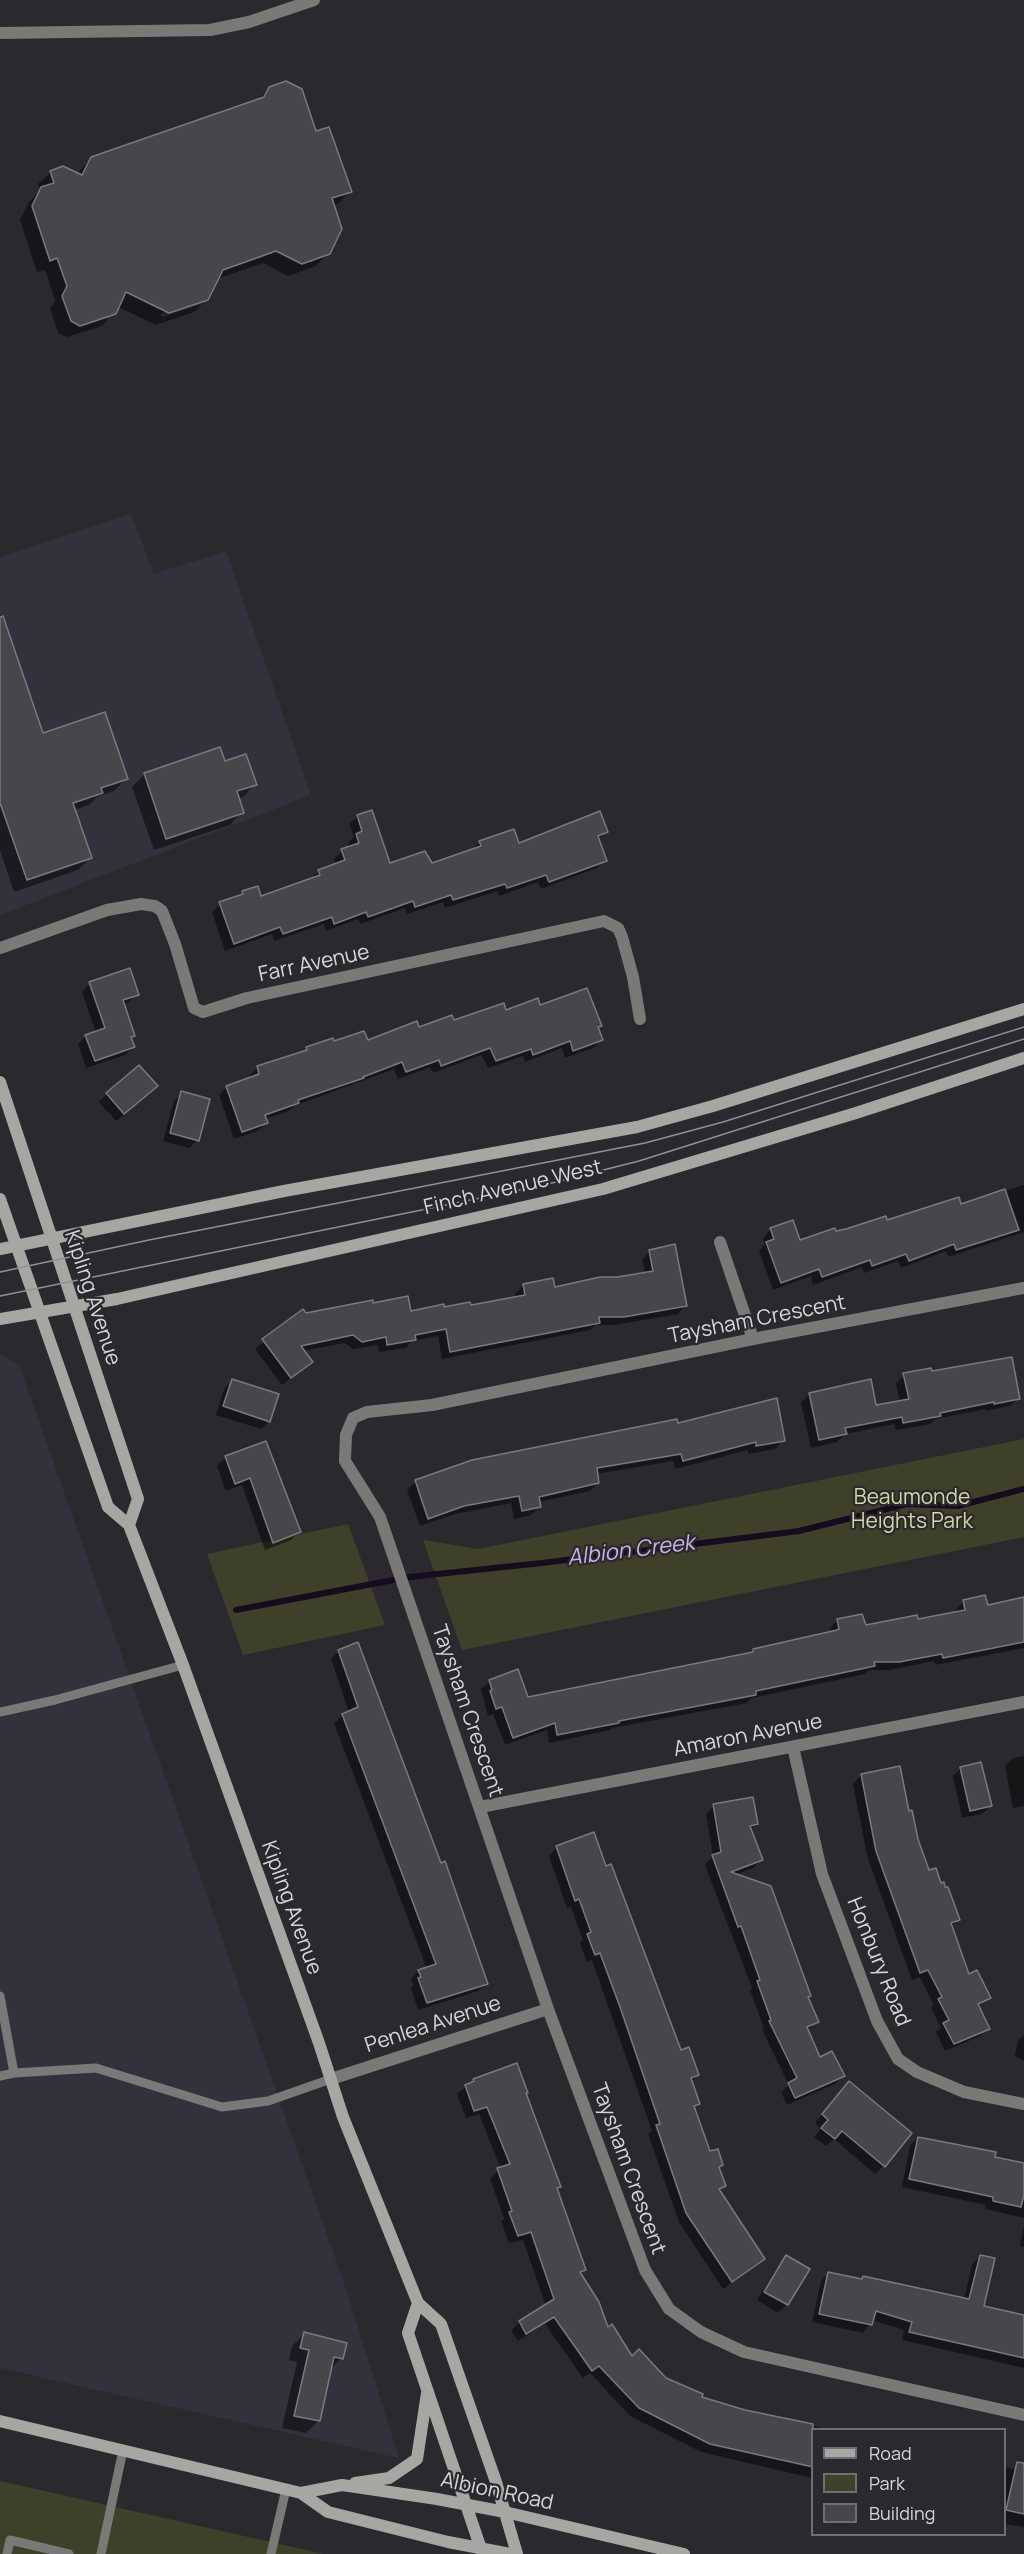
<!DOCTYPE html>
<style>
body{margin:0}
#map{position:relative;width:1024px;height:2554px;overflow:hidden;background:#2b292e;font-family:Manrope,sans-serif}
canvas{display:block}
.legend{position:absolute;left:811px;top:2428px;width:195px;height:108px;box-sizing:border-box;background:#2b292e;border:2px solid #706e72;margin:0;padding:8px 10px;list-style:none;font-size:18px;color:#d7d6d9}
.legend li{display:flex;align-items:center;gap:12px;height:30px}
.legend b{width:30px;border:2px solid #706e72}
</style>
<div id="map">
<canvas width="1024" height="2554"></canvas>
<ul class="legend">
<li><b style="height:8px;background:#a6a7a2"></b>Road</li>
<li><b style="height:16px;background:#3e4029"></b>Park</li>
<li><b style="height:16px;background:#48464b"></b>Building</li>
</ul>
</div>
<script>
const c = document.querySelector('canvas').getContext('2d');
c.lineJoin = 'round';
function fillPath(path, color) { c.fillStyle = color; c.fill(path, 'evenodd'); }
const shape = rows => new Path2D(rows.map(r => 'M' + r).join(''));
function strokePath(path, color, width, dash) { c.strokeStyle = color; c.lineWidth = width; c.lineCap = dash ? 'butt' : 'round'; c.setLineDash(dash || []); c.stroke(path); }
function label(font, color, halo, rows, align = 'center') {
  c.font = font + ' Manrope,sans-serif'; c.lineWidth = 4.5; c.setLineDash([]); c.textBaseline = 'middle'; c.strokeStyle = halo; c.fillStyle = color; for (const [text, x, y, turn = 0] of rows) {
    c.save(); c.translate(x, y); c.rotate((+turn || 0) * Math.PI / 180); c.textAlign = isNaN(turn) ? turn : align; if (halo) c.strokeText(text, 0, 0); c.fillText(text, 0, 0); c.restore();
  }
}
fillPath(shape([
 [131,514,154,574,226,551,311,795,0,915,0,557],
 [3,1355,19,1365,343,2280,399,2458,0,2368,0,1356]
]), '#35313c');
fillPath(shape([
 [1024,1439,1024,1537,462,1650,423,1540,478,1549],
 [348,1524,385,1625,243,1655,207,1554],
 [0,2481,324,2554,0,2554]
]), '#3e4029');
fillPath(shape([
 [269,89,315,133,350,191,338,204,332,206,328,253,316,266,288,276,263,263,217,279,207,299,194,312,156,325,118,307,102,326,67,337,59,334,50,309,55,300,45,270,37,272,20,220,29,202,40,190,38,184,51,172,77,174,91,158,257,101],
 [202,300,202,304,162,317,161,314],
 [0,613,42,735,126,779,114,791,97,797,89,805,74,810,90,858,78,870,14,892,0,850],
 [224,763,255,784,243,797,237,798,242,812,230,825,154,850,132,787,145,774],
 [358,816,390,865,431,864,471,851,480,842,518,845,606,832,598,840,605,860,597,868,541,889,538,882,499,896,497,891,445,908,443,902,407,914,405,908,360,924,358,919,326,931,324,924,274,941,272,934,225,951,212,912,220,904,238,898,243,892,260,898,310,879,319,871,336,865,334,859,342,851,350,848,348,843,354,837,349,824],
 [90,984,137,994,129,1002,122,1005,133,1036,130,1038,133,1047,125,1055,86,1068,78,1044,86,1036,96,1033,82,992],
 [540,1007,597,1028,601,1040,593,1048,565,1058,562,1048,525,1062,523,1056,488,1068,481,1055,433,1073,430,1067,398,1079,394,1069,294,1106,289,1111,265,1119,266,1123,258,1131,234,1139,219,1095,227,1087,250,1079,249,1076,258,1068,302,1053,307,1049,333,1043,367,1042,453,1022],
 [182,1093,198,1140,189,1148,163,1141,174,1101],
 [107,1094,148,1094,116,1121,99,1102],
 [1024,1185,1024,1232,948,1257,946,1251,901,1268,898,1261,864,1273,862,1267,813,1285,811,1276,773,1290,759,1251,765,1244,763,1238,771,1229,799,1242,960,1205],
 [650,1251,686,1305,678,1314,615,1325,596,1325,590,1330,442,1359,438,1336,412,1341,406,1348,379,1352,378,1345,353,1349,345,1343,303,1351,311,1362,282,1385,255,1349,303,1311,305,1315,372,1304,409,1313,470,1307,516,1298,515,1294,523,1286,554,1288,645,1274,642,1259],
 [904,1375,1019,1398,1010,1406,986,1411,986,1409,935,1419,931,1424,896,1430,894,1424,845,1434,837,1442,811,1448,801,1403,809,1394,870,1381,875,1406,900,1402,896,1383],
 [232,1381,269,1421,261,1429,216,1415,224,1389],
 [677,1424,783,1440,775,1449,748,1454,748,1450,675,1469,673,1461,596,1474,598,1482,590,1491,539,1502,539,1507,531,1515,514,1519,511,1503,455,1514,420,1526,407,1490,415,1482,472,1462],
 [265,1443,299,1532,291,1540,265,1550,242,1485,226,1491,217,1466,225,1458],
 [1024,1599,1024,1648,935,1665,934,1661,890,1670,869,1670,865,1674,752,1698,747,1703,612,1728,610,1730,549,1743,547,1730,505,1745,493,1714,488,1716,481,1689,490,1681,527,1698,750,1654,753,1650,831,1633,830,1628,838,1620,865,1627,917,1621,956,1613,955,1610,963,1602,986,1607],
 [339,1651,487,1983,478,1991,418,2010,411,1988,413,1985,411,1979,419,1971,427,1969,334,1723,343,1715,349,1712,331,1659],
 [1024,1756,1024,1806,1013,1808,1005,1766,1013,1758],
 [961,1768,990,1806,982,1814,962,1818,953,1776],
 [861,1775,908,1812,928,1872,940,1885,958,1920,951,1927,968,1976,989,1997,978,2007,989,2028,980,2036,945,2051,936,2032,941,2028,931,2008,934,2005,920,1977,912,1980,868,1859,853,1784],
 [714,1806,756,1824,750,1830,761,1860,753,1868,735,1875,807,1998,817,2022,807,2031,819,2059,843,2076,835,2084,787,2105,781,2092,789,2085,762,2030,764,2028,750,1990,752,1988,705,1865,713,1856,706,1814],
 [557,1847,680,2052,698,2075,691,2082,698,2103,693,2108,709,2153,722,2165,718,2168,724,2186,719,2191,763,2258,723,2289,679,2222,648,2134,652,2131,592,1960,587,1962,580,1943,583,1940,571,1907,567,1908,549,1856],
 [1024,2035,1024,2061,1015,2056,1018,2040],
 [474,2080,524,2094,559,2187,556,2190,585,2270,580,2275,607,2329,632,2358,700,2398,745,2411,830,2430,812,2430,812,2478,701,2452,630,2416,590,2373,583,2378,545,2324,518,2341,511,2331,519,2323,546,2306,523,2240,509,2243,501,2221,504,2219,490,2178,501,2169,479,2114,466,2118,457,2094],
 [849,2083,883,2166,875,2174,834,2139,826,2146,814,2137,821,2129,815,2123],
 [918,2138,1024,2165,1024,2218,985,2209,986,2205,902,2187,910,2146],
 [1024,2226,1024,2247,1020,2246],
 [980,2256,982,2307,1024,2316,1024,2368,902,2340,904,2330,872,2320,863,2333,812,2322,821,2281,829,2273,964,2300,972,2265],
 [787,2257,808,2269,786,2305,778,2313,757,2300,779,2265],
 [305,2334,341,2358,330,2370,318,2421,306,2433,282,2428,297,2362,289,2360,292,2346],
 [1004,2467,1024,2472,1024,2527,1004,2524]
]), '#0007');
strokePath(shape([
 [236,1610,409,1577,542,1563,799,1531,907,1504,958,1506,1024,1489]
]), '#150c1f', 6);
const building = shape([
 [286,81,302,89,316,131,329,127,352,192,332,198,342,229,330,254,302,264,276,251,223,270,208,300,169,313,126,292,116,314,80,326,71,321,62,296,67,286,57,258,50,261,32,206,41,187,54,183,50,171,63,166,82,175,91,157,264,97,269,87,286,81],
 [3,616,43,733,105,712,128,779,101,788,103,793,73,803,92,858,27,880,0,803,0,617,3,616],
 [220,747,225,761,246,754,257,785,237,791,244,813,166,839,144,773,220,747],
 [372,810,390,863,425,851,432,863,481,846,479,841,514,829,519,843,600,811,608,832,598,836,607,861,549,882,546,875,507,888,505,884,453,900,451,895,415,907,413,901,368,917,366,912,334,924,332,917,283,934,280,927,234,944,219,902,243,894,242,891,258,886,261,896,320,875,318,870,345,860,341,849,359,843,356,834,362,831,357,815,372,810],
 [130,968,139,995,123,1000,135,1036,131,1037,135,1047,95,1061,85,1035,105,1028,89,982,130,968],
 [587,988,602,1026,598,1027,603,1040,573,1051,570,1041,533,1055,531,1049,496,1061,490,1048,441,1066,439,1060,406,1072,402,1062,363,1077,364,1078,298,1100,299,1103,265,1115,268,1123,242,1132,226,1086,259,1074,257,1066,307,1050,306,1047,333,1038,334,1041,364,1031,368,1040,417,1021,419,1027,452,1015,454,1020,504,1003,506,1010,538,998,540,1005,587,988],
 [139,1065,158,1086,124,1114,106,1093,139,1065],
 [181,1091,210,1099,199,1141,170,1133,181,1091],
 [1005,1189,1019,1230,956,1250,954,1244,909,1261,906,1254,872,1266,870,1260,822,1277,819,1269,781,1283,766,1242,774,1239,770,1228,793,1220,800,1240,835,1228,836,1231,846,1229,886,1216,887,1220,959,1197,961,1204,1005,1189],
 [675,1244,687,1306,624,1317,599,1317,600,1323,450,1352,446,1329,415,1335,416,1340,387,1345,386,1337,362,1342,353,1335,301,1346,313,1362,291,1378,262,1339,303,1309,306,1313,373,1300,373,1303,408,1296,411,1311,444,1304,444,1307,470,1302,471,1305,525,1295,523,1284,553,1278,555,1287,600,1277,617,1277,653,1271,649,1250,675,1244],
 [1012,1357,1020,1399,994,1404,994,1402,940,1413,941,1416,903,1423,902,1417,845,1428,847,1434,819,1440,809,1393,871,1379,876,1405,909,1399,903,1373,931,1368,932,1371,1012,1357],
 [232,1379,279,1394,270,1422,223,1406,232,1379],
 [777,1398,785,1441,756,1446,756,1442,683,1461,681,1454,597,1468,599,1483,539,1497,541,1507,522,1511,519,1496,464,1506,428,1519,415,1480,472,1460,677,1419,678,1423,777,1398],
 [266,1441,301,1532,273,1543,250,1478,235,1484,225,1456,266,1441],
 [985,1595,988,1605,1024,1597,1024,1642,943,1658,942,1654,899,1662,874,1662,875,1666,756,1691,756,1695,619,1721,619,1723,557,1735,555,1723,513,1738,502,1707,496,1709,490,1691,492,1690,489,1680,518,1669,528,1697,753,1652,753,1649,837,1630,839,1629,837,1619,862,1614,866,1625,917,1615,918,1619,965,1610,963,1600,985,1595],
 [358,1642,441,1863,445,1861,488,1984,427,2003,418,1978,421,1977,418,1970,436,1964,342,1714,358,1707,338,1650,358,1642],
 [981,1762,992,1806,970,1811,960,1767,981,1762],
 [900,1766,909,1811,912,1810,918,1839,929,1870,936,1868,941,1883,944,1882,945,1887,948,1887,960,1920,951,1923,969,1974,977,1970,991,1998,978,2004,990,2029,954,2044,943,2023,949,2020,938,1999,942,1997,928,1970,920,1973,876,1851,861,1774,900,1766],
 [753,1797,758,1824,750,1826,763,1860,731,1872,771,1886,811,1996,808,1997,819,2022,807,2027,820,2057,832,2051,845,2076,795,2098,788,2083,797,2078,769,2021,771,2020,757,1981,760,1980,741,1926,738,1927,712,1855,721,1852,713,1804,753,1797],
 [594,1832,606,1866,611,1864,612,1866,681,2050,689,2047,699,2075,691,2078,700,2104,694,2106,710,2151,718,2149,723,2165,719,2167,726,2186,719,2189,765,2259,732,2282,686,2213,656,2125,660,2124,620,2007,600,1953,595,1955,587,1934,591,1932,579,1899,575,1901,556,1846,594,1832],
 [517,2063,528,2093,526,2093,561,2187,557,2188,586,2270,580,2272,599,2302,608,2327,612,2324,632,2356,639,2349,666,2378,703,2394,702,2397,745,2410,813,2424,813,2467,710,2444,639,2408,599,2366,592,2371,554,2317,526,2334,519,2321,554,2299,531,2232,518,2236,509,2212,512,2211,497,2168,510,2164,487,2107,474,2111,465,2085,474,2081,473,2079,517,2063],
 [849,2081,912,2133,885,2167,842,2131,835,2139,821,2128,828,2120,822,2114,849,2081],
 [918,2137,996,2152,995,2157,1024,2163,1024,2195,1021,2207,993,2201,993,2197,909,2179,918,2137],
 [786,2255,810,2269,788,2305,764,2292,786,2255],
 [980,2255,995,2258,984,2306,1024,2315,1024,2358,909,2332,912,2322,876,2311,872,2325,819,2314,828,2272,862,2279,863,2276,969,2299,980,2255],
 [304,2332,347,2343,343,2359,334,2357,320,2421,294,2416,309,2350,300,2348,304,2332],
 [1017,2462,1024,2463,1024,2514,1006,2510,1017,2462]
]);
fillPath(building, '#48464b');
strokePath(building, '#7b787e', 1.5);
strokePath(shape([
 [0,1712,55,1700,183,1665],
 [0,1996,14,2073],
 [0,2076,14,2073,96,2068,222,2107,268,2101,331,2079],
 [7,2554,10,2540,69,2554],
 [101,2554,123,2450],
 [271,2554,286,2489]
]), '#797a77', 9);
strokePath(shape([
 [0,33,210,30,249,22,314,0],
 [0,948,107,910,141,904,155,906,162,911,175,944,194,1008,203,1012,247,998,604,921,618,928,622,937,633,977,640,1019],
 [720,1242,753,1339],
 [1024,1288,753,1339,432,1405,367,1412,353,1418,346,1435,345,1461,380,1517,548,2009,645,2270,669,2309,701,2332,744,2352,1024,2415],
 [793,1747,822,1874,877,2021,898,2059,917,2072,964,2092,1024,2104],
 [480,1807,1024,1702],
 [331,2079,548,2009]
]), '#797a77', 12);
strokePath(shape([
 [0,1082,138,1499,129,1525],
 [0,1199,108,1507,129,1525,183,1665,319,2043,343,2117,418,2303,441,2324,496,2482,517,2554],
 [0,1249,284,1191,637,1127,713,1106,1024,1009],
 [0,1319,117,1299,603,1189,856,1113,1024,1058],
 [418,2303,408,2333,482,2552],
 [0,2421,301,2493,328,2512,448,2542,510,2554],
 [355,2483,389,2478,417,2459,427,2393],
 [301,2493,342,2485,437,2499,505,2512,684,2554]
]), '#a6a7a2', 12);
strokePath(shape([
 [0,1272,149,1240,645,1143,723,1122,1024,1027],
 [0,1296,544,1185,639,1161,1024,1039]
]), '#929094', 1.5);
label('21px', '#d7d6d9', '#2b292e', [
 ["Farr Avenue",314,964,-12],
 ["Finch Avenue West",513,1188,-13],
 ["Kipling Avenue",92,1298,72],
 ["Taysham Crescent",757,1320,-11],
 ["Taysham Crescent",467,1711,71],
 ["Amaron Avenue",748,1736,-11],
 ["Kipling Avenue",291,1908,70],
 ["Honbury Road",878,1962,68],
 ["Penlea Avenue",433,2025,-18],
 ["Taysham Crescent",628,2169,70],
 ["Albion Road",497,2492,12]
]);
label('21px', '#d2d8a3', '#2b292e', [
 ["Beaumonde",912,1498],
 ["Heights Park",912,1522]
]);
label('italic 22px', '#c8b4e4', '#2b292e', [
 ["Albion Creek",631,1551,-7]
]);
</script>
